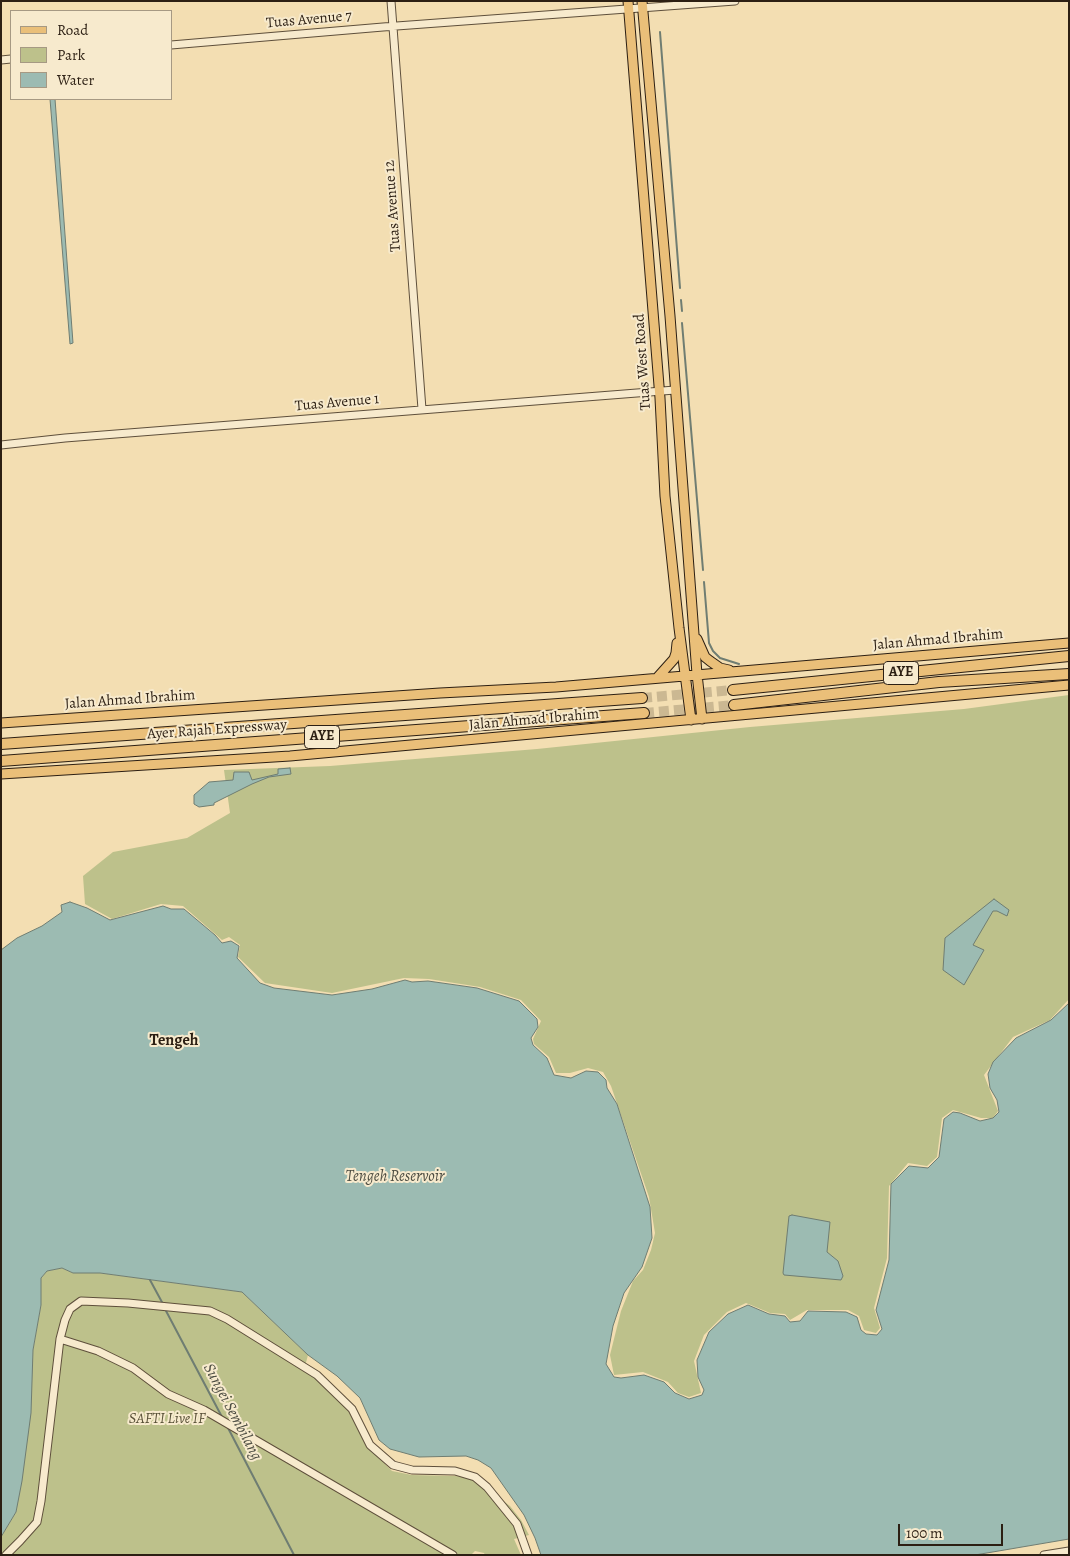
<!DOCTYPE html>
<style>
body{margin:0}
#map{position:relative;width:1070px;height:1556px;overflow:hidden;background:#f3deb2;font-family:Alegreya,serif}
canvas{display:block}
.frame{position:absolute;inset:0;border:2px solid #2c1f13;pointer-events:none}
.legend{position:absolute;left:10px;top:10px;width:162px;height:90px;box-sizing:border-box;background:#f7eacd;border:1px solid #a69983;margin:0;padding:6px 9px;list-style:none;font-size:15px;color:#2c1f13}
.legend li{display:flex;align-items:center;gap:10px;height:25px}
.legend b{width:25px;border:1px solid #a69983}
.scale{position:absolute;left:898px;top:1524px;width:105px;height:22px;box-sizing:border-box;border:2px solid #2c1f13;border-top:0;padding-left:6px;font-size:15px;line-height:18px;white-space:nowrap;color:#2c1f13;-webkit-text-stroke:4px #f7eacd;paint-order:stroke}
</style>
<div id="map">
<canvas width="1070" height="1556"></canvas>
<div class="frame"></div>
<ul class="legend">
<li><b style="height:6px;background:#eabf79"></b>Road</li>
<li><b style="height:14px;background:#bdc18b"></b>Park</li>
<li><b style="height:14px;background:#9cbbb2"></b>Water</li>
</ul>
<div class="scale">100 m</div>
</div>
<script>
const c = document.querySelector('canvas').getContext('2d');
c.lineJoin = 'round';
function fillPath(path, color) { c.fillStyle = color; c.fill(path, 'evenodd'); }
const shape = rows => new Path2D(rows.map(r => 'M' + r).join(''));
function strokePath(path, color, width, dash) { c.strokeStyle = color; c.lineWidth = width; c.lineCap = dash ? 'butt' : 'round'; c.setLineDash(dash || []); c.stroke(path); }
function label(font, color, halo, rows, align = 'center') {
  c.font = font + ' Alegreya,serif'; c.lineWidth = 4; c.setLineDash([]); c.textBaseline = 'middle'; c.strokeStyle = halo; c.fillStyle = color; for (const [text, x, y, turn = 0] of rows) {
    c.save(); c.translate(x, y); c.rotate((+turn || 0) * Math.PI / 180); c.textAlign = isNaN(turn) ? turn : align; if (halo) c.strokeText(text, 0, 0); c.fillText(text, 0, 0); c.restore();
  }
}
fillPath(shape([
 [1069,695,1069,999,1050,1020,1013,1037,984,1075,998,1111,993,1118,981,1118,953,1110,942,1118,937,1157,927,1166,908,1163,889,1186,887,1258,874,1308,880,1328,876,1333,864,1330,859,1316,848,1310,807,1310,790,1320,785,1314,770,1313,746,1303,727,1312,704,1335,694,1361,701,1393,689,1397,678,1393,668,1382,643,1372,614,1375,610,1355,621,1311,633,1281,643,1270,651,1250,655,1233,649,1197,611,1086,603,1072,588,1068,570,1073,556,1073,549,1057,534,1044,533,1039,541,1021,521,1000,480,987,429,979,404,978,332,993,265,983,238,957,240,945,229,937,222,940,183,906,161,904,112,919,85,904,83,876,113,852,187,838,230,813,224,770,330,766,537,749,750,727,964,709],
 [62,1268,73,1273,100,1273,242,1292,308,1355,304,1370,315,1378,349,1411,368,1447,392,1471,412,1475,455,1476,474,1478,510,1506,521,1520,529,1535,514,1539,521,1555,485,1555,484,1553,475,1551,471,1555,459,1555,454,1553,453,1555,1,1555,1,1537,16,1512,33,1350,41,1305,41,1278,47,1271]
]), '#bdc18b');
const water = shape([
 [50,99,55,99,73,343,70,344,50,99],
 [290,768,291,774,269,777,252,784,214,803,214,805,199,807,194,804,194,795,209,782,233,780,234,772,249,772,252,780,278,774,278,769,290,768],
 [994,899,1009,910,1007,916,997,911,993,911,973,945,984,950,964,985,943,970,945,938,994,899],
 [70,902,87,908,110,920,163,906,171,909,184,909,215,935,222,943,231,941,239,946,237,958,260,983,274,988,332,995,372,989,405,980,412,982,428,981,477,988,519,1001,537,1019,538,1027,531,1038,533,1045,547,1058,554,1075,571,1078,586,1071,598,1072,606,1080,607,1088,617,1104,650,1207,652,1238,642,1267,624,1293,613,1326,606,1364,614,1377,621,1378,644,1375,664,1382,675,1393,689,1399,702,1395,704,1390,698,1377,697,1360,709,1332,728,1314,748,1305,769,1314,785,1316,790,1322,800,1321,808,1311,846,1312,857,1317,861,1330,866,1334,877,1335,882,1329,876,1310,889,1260,891,1184,909,1166,928,1168,939,1157,944,1119,953,1112,960,1113,980,1121,993,1118,999,1112,997,1100,990,1088,988,1074,993,1062,1016,1038,1051,1020,1069,1003,1069,1539,975,1555,541,1555,535,1538,524,1515,491,1468,478,1460,466,1456,419,1457,390,1449,379,1440,360,1398,337,1376,308,1355,242,1292,100,1273,73,1273,62,1268,47,1271,41,1278,41,1305,33,1350,31,1413,22,1481,16,1512,1,1537,1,950,17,938,42,926,62,912,61,905,70,902],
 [792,1215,830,1222,827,1252,838,1261,843,1276,841,1280,784,1275,783,1273,789,1216,792,1215]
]);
fillPath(water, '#9cbbb2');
strokePath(water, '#6f7d72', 1);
strokePath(shape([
 [660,32,680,288],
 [681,300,682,311],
 [682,323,703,570],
 [704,582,709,643,713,651,720,658,739,664],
 [150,1280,163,1304],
 [165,1309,222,1417],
 [227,1426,294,1555]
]), '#6f7d72', 2);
strokePath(shape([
 [642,698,733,690],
 [644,713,734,705]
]), '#cbb892', 10, [10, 5]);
const minor = shape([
 [391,1,422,409],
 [171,45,383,27,735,1],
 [1,60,11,59],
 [1,445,65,438,675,390],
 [60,1339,98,1351,133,1368,168,1394,204,1410,453,1555],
 [6,1555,20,1541,37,1522,41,1501,60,1339,65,1320,70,1309,81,1301,128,1303,210,1311,227,1319,317,1375,352,1409,370,1445,393,1465,412,1470,455,1471,475,1477,487,1487,517,1524,528,1555],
 [1044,1555,1069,1551]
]);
const major = shape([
 [628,1,660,398,665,496,679,628,691,720],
 [642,1,670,316,697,674,702,719],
 [697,639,705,657,710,661,720,668,729,670],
 [657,678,674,659,676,653,677,643],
 [1,723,440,693,556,687,1069,643],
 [1,774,290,756,1069,685]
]);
const highway = shape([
 [733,690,1069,656],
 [734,705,939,682,1069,674],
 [1,744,642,698],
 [1,761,644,713]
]);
strokePath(minor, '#5e4f3b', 9);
strokePath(major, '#2c1f13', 11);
strokePath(highway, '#2c1f13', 12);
strokePath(minor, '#f7eacd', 7);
strokePath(major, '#eabf79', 9);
strokePath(highway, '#eabf79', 10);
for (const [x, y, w] of [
 [901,673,35],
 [322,737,35]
]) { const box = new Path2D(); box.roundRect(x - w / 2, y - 11.5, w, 23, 4); c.fillStyle = '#f7eacd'; c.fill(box); strokePath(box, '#2c1f13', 1); }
label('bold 14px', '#2c1f13', null, [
 ["AYE",901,673],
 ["AYE",322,737]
]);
label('15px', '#2c1f13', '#f7eacd', [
 ["Tuas Avenue 7",309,20,-5],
 ["Tuas Avenue 12",393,206,-94],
 ["Tuas West Road",643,362,-94],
 ["Tuas Avenue 1",337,403,-5],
 ["Jalan Ahmad Ibrahim",938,640,-5],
 ["Jalan Ahmad Ibrahim",130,700,-4],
 ["Jalan Ahmad Ibrahim",534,720,-5],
 ["Ayer Rajah Expressway",217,730,-4]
]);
label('italic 15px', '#585037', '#f7eacd', [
 ["SAFTI Live IF",167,1419]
]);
label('bold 16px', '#2c1f13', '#f7eacd', [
 ["Tengeh",174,1041]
]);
label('italic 16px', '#4e4e43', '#f7eacd', [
 ["Tengeh Reservoir",395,1177],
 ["Sungei Sembilang",232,1412,62]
]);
</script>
